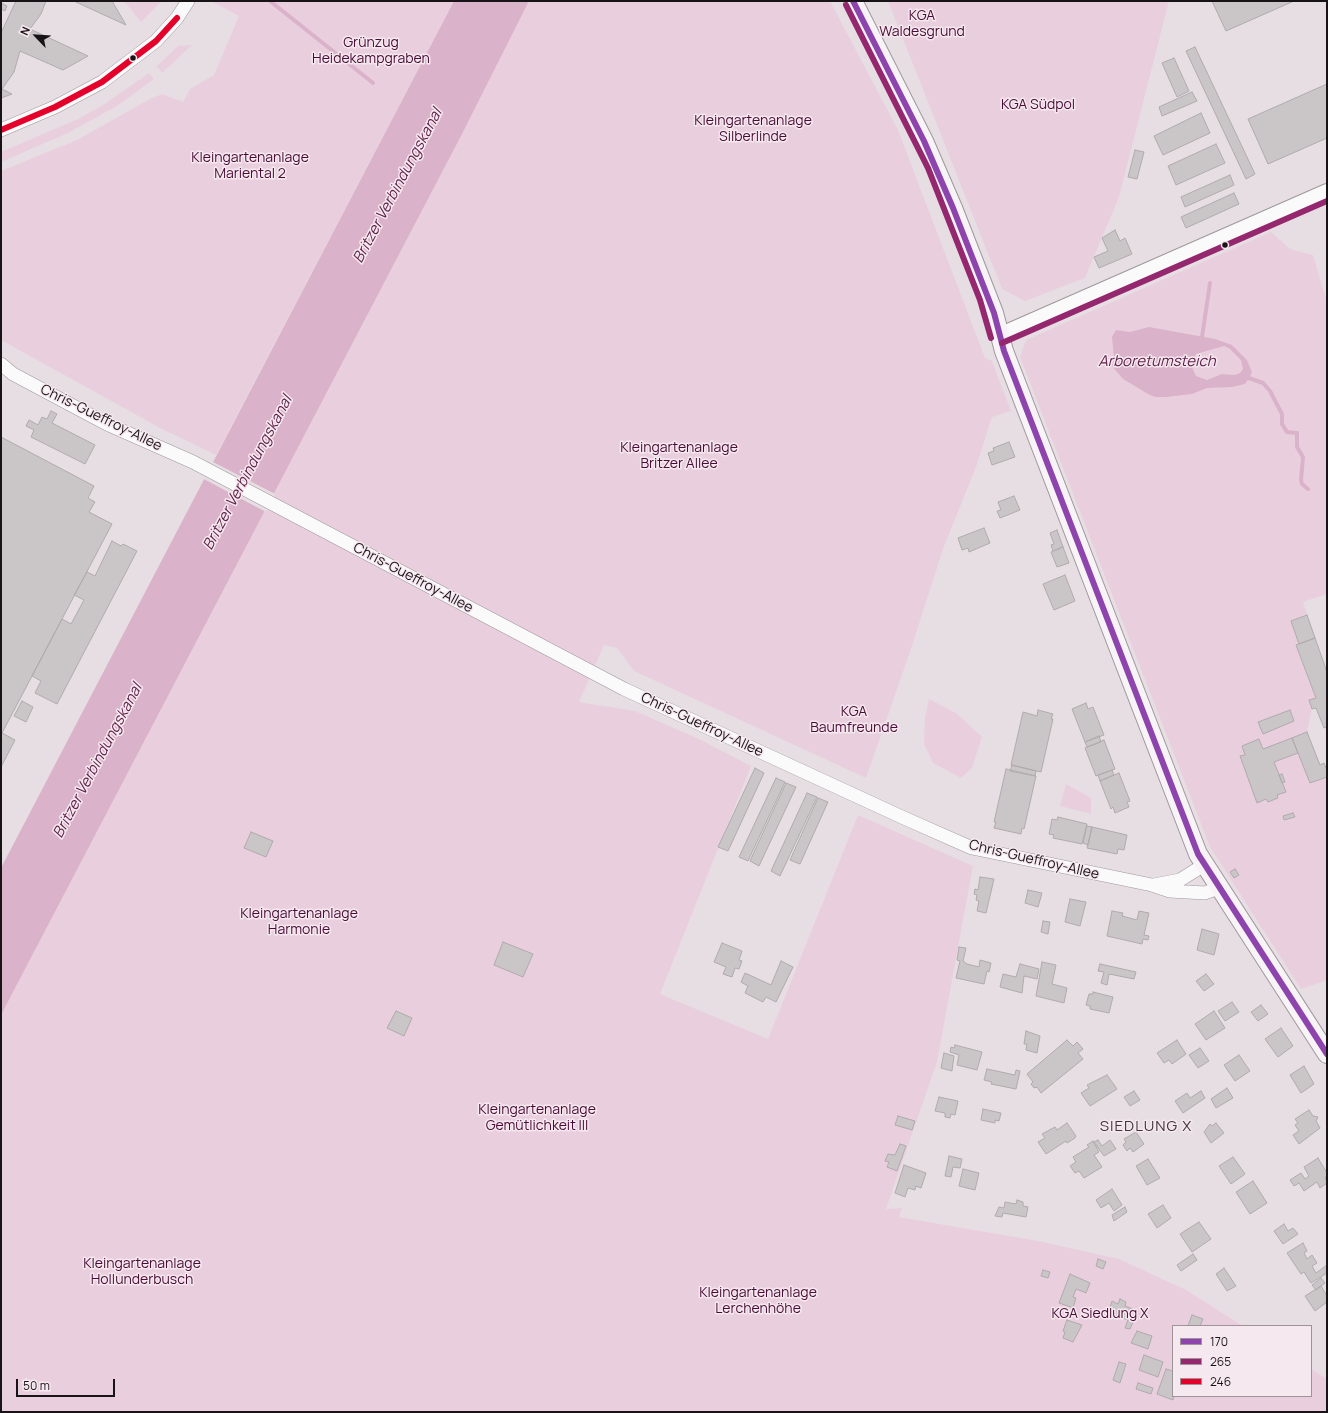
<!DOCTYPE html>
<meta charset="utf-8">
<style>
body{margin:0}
#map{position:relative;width:1328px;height:1413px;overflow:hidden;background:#e6dee2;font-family:Manrope,sans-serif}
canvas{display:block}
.frame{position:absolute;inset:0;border:2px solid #181316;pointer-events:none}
.legend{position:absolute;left:1172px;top:1325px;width:140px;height:72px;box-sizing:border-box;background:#f6e8ef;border:1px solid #9d9398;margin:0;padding:5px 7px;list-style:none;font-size:12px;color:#181316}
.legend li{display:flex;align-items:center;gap:8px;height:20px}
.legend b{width:20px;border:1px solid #9d9398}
.north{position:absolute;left:16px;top:16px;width:40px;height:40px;-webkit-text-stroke:3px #f6e8ef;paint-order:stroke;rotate:295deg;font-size:11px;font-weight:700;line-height:16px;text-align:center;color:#181316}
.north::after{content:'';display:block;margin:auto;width:14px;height:18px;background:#181316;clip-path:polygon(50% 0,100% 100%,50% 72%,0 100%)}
.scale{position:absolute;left:16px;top:1379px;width:99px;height:18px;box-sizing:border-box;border:2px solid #181316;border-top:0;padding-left:5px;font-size:12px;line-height:14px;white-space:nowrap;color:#181316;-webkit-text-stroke:3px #f6e8ef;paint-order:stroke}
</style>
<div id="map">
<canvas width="1328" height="1413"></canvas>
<div class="frame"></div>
<ul class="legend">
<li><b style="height:5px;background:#8e44ad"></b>170</li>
<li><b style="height:5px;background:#95276e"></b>265</li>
<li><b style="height:5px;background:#e4002b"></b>246</li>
</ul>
<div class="north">N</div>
<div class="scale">50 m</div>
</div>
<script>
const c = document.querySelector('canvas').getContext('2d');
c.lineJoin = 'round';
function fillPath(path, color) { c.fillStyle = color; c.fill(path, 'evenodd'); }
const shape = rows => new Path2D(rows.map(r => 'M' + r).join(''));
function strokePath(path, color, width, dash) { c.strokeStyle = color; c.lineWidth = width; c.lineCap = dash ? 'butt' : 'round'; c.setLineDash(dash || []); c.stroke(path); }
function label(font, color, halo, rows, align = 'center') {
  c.font = font + ' Manrope,sans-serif'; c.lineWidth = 3; c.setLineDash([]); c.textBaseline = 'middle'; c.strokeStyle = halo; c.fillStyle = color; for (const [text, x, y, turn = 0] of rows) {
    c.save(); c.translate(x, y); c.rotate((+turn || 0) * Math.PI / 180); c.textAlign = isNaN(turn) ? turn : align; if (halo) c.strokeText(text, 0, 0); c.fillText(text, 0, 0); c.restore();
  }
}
fillPath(shape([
 [124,1,162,1,141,22],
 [211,1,454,1,216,455,162,429,1,340,1,171,77,140,150,99,162,94,183,102,190,89,214,75,239,16],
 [529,1,830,1,898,130,985,358,992,361,1011,411,992,417,976,467,943,549,911,649,866,778,634,671,617,648,604,645,579,702,635,711,699,739,751,766,660,994,768,1039,858,815,973,866,937,1062,886,1209,902,1208,899,1217,1038,1241,1119,1259,1186,1290,1243,1326,1173,1326,1173,1396,1311,1396,1311,1369,1327,1379,1327,1412,1,1412,1,1015,461,136],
 [888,1,1169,1,1119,197,1085,278,1025,301,1002,289],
 [192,45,162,73,157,66,178,46],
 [149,73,154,79,117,106,68,133,1,162,1,152,78,119,103,105],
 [1271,232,1290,249,1313,255,1327,302,1327,594,1303,602,1315,638,1296,645,1316,698,1309,701,1312,709,1307,732,1319,764,1324,763,1327,771,1327,980,1301,989,1210,847,1020,357,1026,340],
 [929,699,956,713,982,737,972,768,961,778,933,763,924,744,925,718],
 [1066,784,1091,798,1091,814,1060,806]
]), '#e9cfde');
fillPath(shape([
 [454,1,529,1,461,136,1,1015,1,868],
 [1149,327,1215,339,1232,345,1247,360,1252,372,1249,378,1245,384,1232,387,1207,388,1192,394,1166,397,1155,397,1148,394,1123,379,1112,366,1114,358,1112,337,1116,330,1130,332],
 [1224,346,1230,349,1241,360,1243,369,1240,373,1235,375,1222,374,1207,380,1196,376,1191,365,1196,354]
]), '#dab3ca');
fillPath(shape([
 [211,461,275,494,266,512,202,478]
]), '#e6dee2');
strokePath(shape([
 [270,1,373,83],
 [1202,337,1210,283],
 [1249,378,1263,383,1270,391,1282,414,1282,424,1287,432,1297,433,1297,447,1303,457,1301,480,1302,484,1308,489]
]), '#dab3ca', 4);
const building = shape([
 [16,1,46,1,41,14,30,29,88,56,63,70,20,51,14,72,2,89,12,94,1,98,1,33,16,1],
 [74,1,112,1,126,25,78,3,74,1],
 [1212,1,1294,1,1226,31,1212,1],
 [1,3,7,6,5,11,1,9,1,3],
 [1195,47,1255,174,1246,179,1186,51,1195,47],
 [1174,58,1189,91,1177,97,1162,63,1174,58],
 [1327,84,1327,138,1268,164,1248,119,1327,84],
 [1192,92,1197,101,1162,116,1159,107,1192,92],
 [1201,113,1210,133,1163,155,1154,136,1201,113],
 [1216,144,1225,163,1176,185,1168,166,1216,144],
 [1135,150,1144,152,1137,179,1128,177,1135,150],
 [1230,175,1234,185,1185,207,1181,197,1230,175],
 [1234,193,1239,204,1186,228,1181,217,1234,193],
 [1115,230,1120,241,1125,238,1132,254,1099,268,1094,257,1108,251,1102,238,1115,230],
 [51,411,57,414,52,423,95,445,85,464,31,437,34,430,26,426,29,420,38,425,42,417,47,419,51,411],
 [1,437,94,486,88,498,95,502,89,512,112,524,2,733,15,740,1,767,1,437],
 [1009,442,1015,457,992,465,988,453,994,451,993,448,1009,442],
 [1014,496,1020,510,1000,518,997,511,1001,510,998,502,1014,496],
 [984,528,990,543,969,552,968,548,962,550,958,538,984,528],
 [1057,530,1063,547,1053,551,1051,545,1054,544,1050,533,1057,530],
 [112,541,121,546,123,544,137,551,57,704,35,693,41,681,32,676,62,619,71,624,84,600,74,595,87,572,95,576,112,541],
 [1063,547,1069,563,1057,567,1051,552,1063,547],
 [1065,575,1075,601,1054,610,1043,584,1065,575],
 [1307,615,1315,638,1299,644,1291,621,1307,615],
 [1315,638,1327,672,1327,727,1324,728,1316,708,1312,709,1309,700,1316,698,1296,645,1315,638],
 [22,701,33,707,26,722,14,716,22,701],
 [1086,703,1088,709,1093,707,1104,735,1085,742,1072,709,1086,703],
 [1038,710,1053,714,1051,719,1053,719,1041,772,1011,765,1023,712,1037,716,1038,710],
 [1290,710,1294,721,1263,734,1258,722,1290,710],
 [1307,732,1320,765,1324,763,1327,770,1327,777,1310,783,1292,738,1307,732],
 [1099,736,1101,742,1087,747,1085,742,1099,736],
 [1292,738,1298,753,1274,762,1286,792,1277,795,1278,798,1268,802,1266,799,1257,803,1240,756,1245,755,1242,746,1259,739,1263,749,1292,738],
 [1104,740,1115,769,1096,776,1085,748,1104,740],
 [1012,765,1036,771,1035,776,1010,771,1012,765],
 [755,768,764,773,728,851,718,847,755,768],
 [1006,769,1036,776,1024,829,1022,828,1021,834,994,828,996,822,994,822,1006,769],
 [1112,770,1114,775,1100,781,1098,775,1112,770],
 [1119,773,1130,801,1127,802,1129,807,1115,813,1113,807,1111,809,1100,781,1119,773],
 [1282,774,1285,782,1282,783,1279,775,1282,774],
 [776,778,785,782,748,861,739,857,776,778],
 [786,783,796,787,759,866,750,861,786,783],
 [807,793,817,797,780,876,771,871,807,793],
 [818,798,828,802,800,864,790,860,818,798],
 [1293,813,1295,817,1284,820,1283,816,1293,813],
 [1058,817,1087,824,1082,844,1053,838,1054,835,1049,834,1052,819,1057,820,1058,817],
 [1087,826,1092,827,1088,845,1083,843,1087,826],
 [1092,827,1127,835,1124,850,1118,849,1117,854,1087,848,1092,827],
 [251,832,273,841,266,857,244,848,251,832],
 [1235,869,1239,875,1234,878,1230,872,1235,869],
 [980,877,994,879,986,913,977,911,979,901,976,900,977,895,974,894,975,889,978,890,980,877],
 [1028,890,1042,893,1038,907,1025,903,1028,890],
 [1070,899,1086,902,1080,926,1065,922,1070,899],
 [1112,911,1123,913,1122,916,1137,920,1139,911,1149,913,1144,935,1149,936,1148,940,1143,939,1142,944,1107,936,1112,911],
 [1043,921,1050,922,1048,934,1041,932,1043,921],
 [1202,929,1219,934,1214,955,1197,950,1202,929],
 [503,942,533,954,523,977,494,965,503,942],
 [722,943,742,951,739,960,742,961,739,969,735,968,732,977,723,974,726,967,714,962,722,943],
 [959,947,966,948,963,961,967,964,979,967,980,960,991,963,989,972,987,971,984,984,956,978,960,961,957,960,959,947],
 [781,961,793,967,776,1002,766,997,763,1002,745,993,748,986,741,982,745,973,771,985,781,961],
 [1042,962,1056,965,1052,984,1067,988,1064,1003,1036,996,1042,962],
 [1020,964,1039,969,1037,979,1024,976,1022,993,1000,987,1003,974,1016,977,1020,964],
 [1100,964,1136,972,1134,979,1109,974,1107,985,1101,983,1104,972,1098,971,1100,964],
 [1206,974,1214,984,1204,991,1196,981,1206,974],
 [1093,992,1113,997,1109,1013,1090,1009,1090,1006,1086,1005,1089,994,1093,994,1093,992],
 [1232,1002,1239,1012,1225,1021,1218,1011,1232,1002],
 [1261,1005,1268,1014,1258,1021,1251,1012,1261,1005],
 [396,1011,412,1018,404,1036,387,1028,396,1011],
 [1214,1011,1225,1028,1206,1040,1195,1024,1214,1011],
 [1281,1028,1293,1046,1278,1057,1265,1039,1281,1028],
 [1026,1031,1040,1036,1037,1053,1026,1050,1027,1044,1024,1044,1026,1031],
 [1067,1040,1073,1046,1077,1042,1083,1049,1078,1053,1083,1059,1041,1093,1037,1087,1034,1088,1031,1084,1033,1082,1027,1074,1067,1040],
 [1177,1040,1186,1054,1172,1064,1169,1060,1164,1063,1157,1053,1177,1040],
 [955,1045,982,1052,977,1070,957,1065,959,1055,950,1052,951,1047,954,1048,955,1045],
 [1200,1048,1209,1061,1198,1068,1189,1055,1200,1048],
 [944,1053,954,1056,952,1071,941,1068,944,1053],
 [1239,1055,1250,1071,1235,1081,1224,1065,1239,1055],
 [1304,1066,1314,1084,1301,1093,1290,1075,1304,1066],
 [987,1069,1015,1075,1016,1070,1020,1071,1016,1089,991,1084,992,1082,984,1080,987,1069],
 [1107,1075,1117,1089,1090,1106,1081,1093,1089,1088,1087,1085,1107,1075],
 [1227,1088,1233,1098,1216,1108,1211,1099,1227,1088],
 [1134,1091,1140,1100,1130,1106,1124,1097,1134,1091],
 [1201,1091,1205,1098,1183,1113,1175,1101,1187,1093,1190,1098,1201,1091],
 [939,1097,958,1101,955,1115,951,1114,950,1118,945,1117,945,1113,935,1111,939,1097],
 [983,1109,1001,1113,999,1121,995,1120,995,1123,981,1120,983,1109],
 [1309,1110,1313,1116,1318,1117,1316,1121,1320,1128,1299,1144,1293,1135,1299,1131,1295,1125,1298,1123,1295,1119,1309,1110],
 [898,1116,915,1121,912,1130,895,1125,898,1116],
 [1067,1123,1076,1136,1075,1138,1067,1143,1066,1141,1046,1154,1038,1142,1045,1138,1042,1134,1055,1127,1057,1130,1067,1123],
 [1216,1123,1224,1133,1211,1143,1204,1132,1210,1124,1212,1126,1216,1123],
 [1136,1132,1144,1144,1133,1152,1130,1148,1127,1151,1123,1145,1126,1142,1124,1139,1136,1132],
 [1098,1140,1102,1146,1110,1140,1116,1149,1104,1156,1094,1142,1098,1140],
 [1093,1141,1099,1152,1094,1155,1102,1167,1084,1178,1079,1171,1075,1173,1070,1166,1076,1162,1073,1157,1089,1147,1087,1145,1093,1141],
 [900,1144,906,1146,897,1171,887,1167,889,1162,885,1161,888,1154,895,1155,900,1144],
 [949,1156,962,1159,960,1168,953,1167,951,1177,945,1176,949,1156],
 [1233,1157,1245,1174,1231,1184,1219,1166,1233,1157],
 [1318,1158,1327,1173,1327,1176,1325,1177,1327,1183,1320,1188,1317,1182,1304,1191,1299,1183,1294,1186,1290,1180,1301,1173,1305,1179,1309,1176,1304,1167,1318,1158],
 [1148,1159,1160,1178,1147,1185,1136,1166,1148,1159],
 [904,1165,926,1173,921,1188,916,1186,915,1190,908,1188,905,1197,895,1193,904,1165],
 [963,1169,979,1173,975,1190,959,1186,963,1169],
 [1253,1181,1267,1203,1250,1214,1236,1192,1253,1181],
 [1112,1189,1122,1205,1114,1211,1109,1203,1101,1208,1096,1200,1112,1189],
 [1017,1200,1023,1202,1023,1206,1028,1207,1026,1217,1003,1213,1002,1217,995,1216,999,1207,1004,1208,1005,1202,1016,1204,1017,1200],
 [1163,1205,1171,1218,1157,1228,1148,1214,1163,1205],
 [1125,1207,1127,1212,1114,1221,1112,1215,1125,1207],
 [1199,1222,1211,1239,1192,1252,1180,1234,1199,1222],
 [1284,1224,1288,1231,1293,1228,1298,1234,1283,1244,1274,1231,1284,1224],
 [1303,1243,1307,1251,1304,1253,1307,1259,1312,1255,1317,1263,1312,1266,1316,1273,1327,1265,1327,1273,1311,1283,1304,1272,1301,1274,1287,1253,1303,1243],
 [1193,1254,1197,1260,1181,1271,1177,1265,1193,1254],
 [1098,1259,1106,1262,1103,1269,1096,1266,1098,1259],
 [1224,1268,1236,1286,1227,1291,1216,1274,1224,1268],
 [1043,1270,1050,1272,1048,1278,1041,1276,1043,1270],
 [1070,1274,1090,1283,1086,1293,1076,1289,1073,1297,1076,1298,1073,1308,1059,1303,1070,1274],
 [1321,1278,1325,1283,1316,1290,1312,1285,1321,1278],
 [1321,1286,1327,1296,1327,1302,1315,1311,1305,1296,1321,1286],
 [1120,1299,1126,1302,1125,1306,1133,1309,1128,1320,1108,1313,1112,1301,1118,1304,1120,1299],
 [1192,1315,1203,1319,1200,1326,1188,1326,1192,1315],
 [1067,1320,1082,1325,1073,1342,1063,1338,1065,1332,1063,1331,1067,1320],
 [1128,1320,1133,1322,1130,1329,1125,1328,1128,1320],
 [1137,1331,1152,1336,1148,1349,1131,1343,1137,1331],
 [1144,1355,1163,1362,1158,1377,1139,1370,1144,1355],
 [1119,1362,1126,1364,1120,1383,1113,1380,1119,1362],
 [1166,1369,1173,1371,1174,1396,1173,1400,1157,1394,1166,1369],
 [1138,1383,1153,1388,1151,1394,1136,1389,1138,1383]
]);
fillPath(building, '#cac5c7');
strokePath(building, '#b0aaad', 1);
const minor = shape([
 [1,130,55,107,102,82,156,41,177,18,188,1],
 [1,364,13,374,107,424,193,462,624,689,904,818,972,848,1152,885,1170,891,1205,893,1218,888],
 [1154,885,1180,880,1204,865]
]);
const tertiary = shape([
 [999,336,1327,192]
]);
const secondary = shape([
 [853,1,924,141,953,208,994,313,1004,351,1198,854,1327,1054]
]);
strokePath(minor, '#9e989b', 14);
strokePath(tertiary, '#9e989b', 18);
strokePath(secondary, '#9e989b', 20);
strokePath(minor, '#fbfafb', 13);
strokePath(tertiary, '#fbfafb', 16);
strokePath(secondary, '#f7f3f6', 18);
strokePath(shape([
 [853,1,924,141,953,208,994,313,1004,351,1198,854,1327,1054]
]), '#8e44ad', 6);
strokePath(shape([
 [846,5,928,168,980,300,991,338],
 [1002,343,1327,201]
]), '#95276e', 6);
strokePath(shape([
 [1,130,55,107,102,82,156,41,177,18]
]), '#e4002b', 6);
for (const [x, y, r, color] of [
 [133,58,3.5,"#181316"],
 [1225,245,3.5,"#181316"]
]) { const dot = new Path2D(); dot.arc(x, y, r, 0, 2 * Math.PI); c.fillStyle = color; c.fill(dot); strokePath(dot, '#f6e8ef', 1.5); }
label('14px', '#490c36', '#f6e8ef', [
 ["KGA",922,16],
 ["Waldesgrund",922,32],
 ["Grünzug",371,43],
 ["Heidekampgraben",371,59],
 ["KGA Südpol",1038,105],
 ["Kleingartenanlage",753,121],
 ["Silberlinde",753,137],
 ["Kleingartenanlage",250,158],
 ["Mariental 2",250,174],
 ["Kleingartenanlage",679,448],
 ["Britzer Allee",679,464],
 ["KGA",854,712],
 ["Baumfreunde",854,728],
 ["Kleingartenanlage",299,914],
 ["Harmonie",299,930],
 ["Kleingartenanlage",537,1110],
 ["Gemütlichkeit III",537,1126],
 ["Kleingartenanlage",142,1264],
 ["Hollunderbusch",142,1280],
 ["Kleingartenanlage",758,1293],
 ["Lerchenhöhe",758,1309],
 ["KGA Siedlung X",1100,1314]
]);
label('14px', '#181316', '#f6e8ef', [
 ["Chris-Gueffroy-Allee",101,418,26],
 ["Chris-Gueffroy-Allee",413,578,28],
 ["Chris-Gueffroy-Allee",702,725,25],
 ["Chris-Gueffroy-Allee",1034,860,13]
]);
label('italic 15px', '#60224a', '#f6e8ef', [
 ["Britzer Verbindungskanal",398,186,-62],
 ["Arboretumsteich",1157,362],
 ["Britzer Verbindungskanal",248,473,-62],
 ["Britzer Verbindungskanal",98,761,-62]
]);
c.letterSpacing = '1px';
label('15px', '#40353b', '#f6e8ef', [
 ["SIEDLUNG X",1146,1127]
]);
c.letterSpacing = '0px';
</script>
